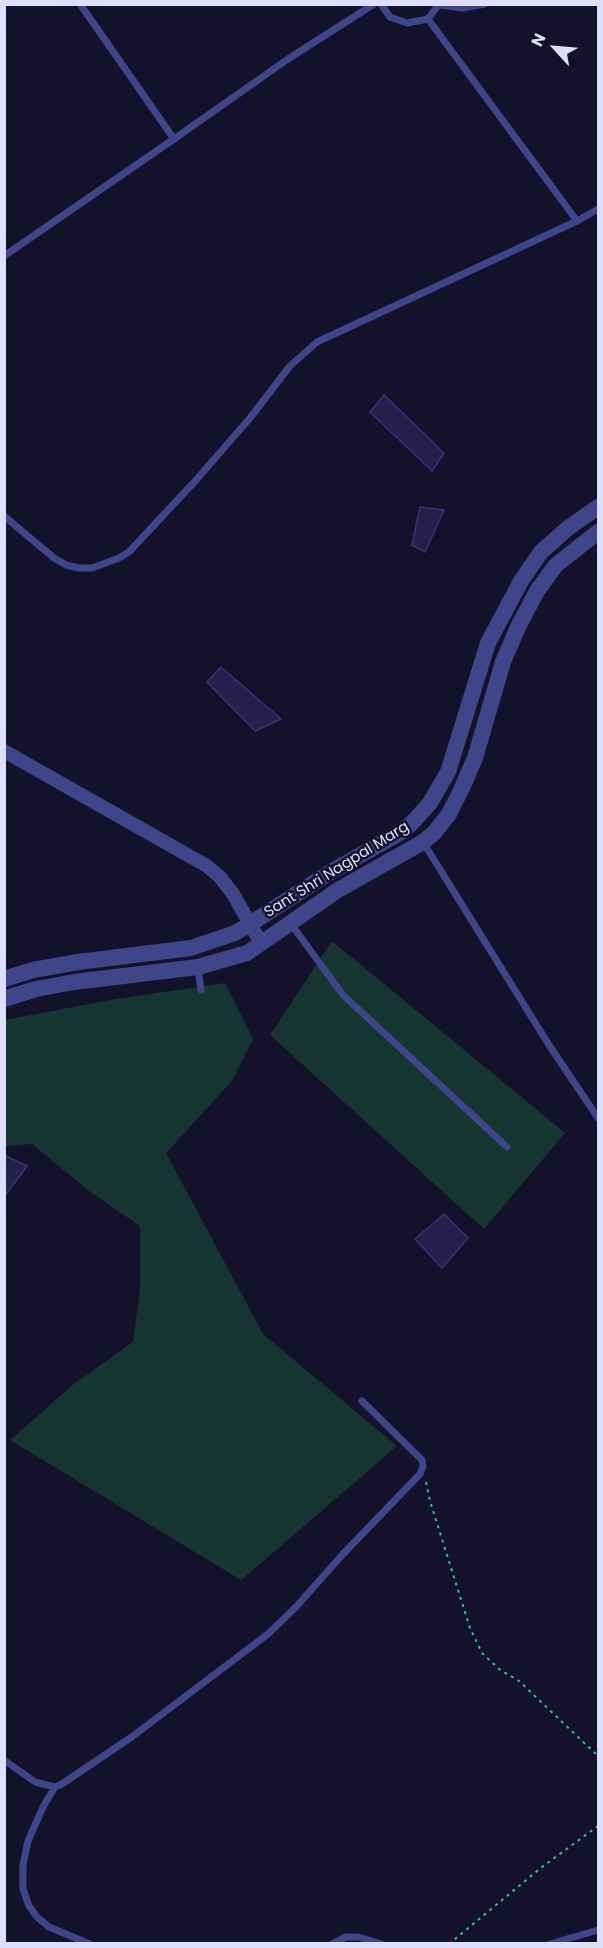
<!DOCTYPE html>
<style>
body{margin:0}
#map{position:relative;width:603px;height:1948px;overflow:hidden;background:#14122b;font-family:Poppins,sans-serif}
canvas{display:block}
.frame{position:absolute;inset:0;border:6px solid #dedefe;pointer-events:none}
.north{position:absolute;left:525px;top:18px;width:60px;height:60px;-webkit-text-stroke:4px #14122b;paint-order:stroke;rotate:296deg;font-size:16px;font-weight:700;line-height:24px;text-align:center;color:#dedefe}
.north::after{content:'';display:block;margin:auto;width:21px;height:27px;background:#dedefe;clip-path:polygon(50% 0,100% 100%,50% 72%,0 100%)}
</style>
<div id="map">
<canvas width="603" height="1948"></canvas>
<div class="frame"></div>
<div class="north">N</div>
</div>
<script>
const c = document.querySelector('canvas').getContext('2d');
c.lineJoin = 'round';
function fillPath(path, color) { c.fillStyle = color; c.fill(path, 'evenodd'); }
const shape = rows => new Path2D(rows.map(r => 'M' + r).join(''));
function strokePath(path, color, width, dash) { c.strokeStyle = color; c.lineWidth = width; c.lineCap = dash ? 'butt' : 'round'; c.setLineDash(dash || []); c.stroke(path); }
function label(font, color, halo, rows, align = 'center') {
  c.font = font + ' Poppins,sans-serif'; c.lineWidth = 5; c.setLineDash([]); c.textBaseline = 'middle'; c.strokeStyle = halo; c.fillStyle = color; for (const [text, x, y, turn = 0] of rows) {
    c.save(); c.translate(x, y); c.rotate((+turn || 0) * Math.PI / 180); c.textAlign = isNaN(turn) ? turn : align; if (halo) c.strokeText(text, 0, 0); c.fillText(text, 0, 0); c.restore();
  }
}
fillPath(shape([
 [332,941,565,1133,484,1229,270,1035],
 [225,983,253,1039,232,1081,166,1153,263,1334,397,1446,241,1580,10,1440,74,1384,133,1342,140,1290,140,1226,89,1191,32,1144,5,1146,5,1020,110,1000]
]), '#163531');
const building = shape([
 [384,395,444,453,432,471,370,412,384,395],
 [420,507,444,510,425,552,412,545,420,507],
 [221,667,281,719,255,731,207,682,221,667],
 [4,1155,27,1166,4,1197,4,1155],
 [444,1214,468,1238,442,1268,415,1239,444,1214]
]);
fillPath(building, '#241f4b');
strokePath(building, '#393276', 1.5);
strokePath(shape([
 [426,1482,430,1501,470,1628,482,1653,499,1669,519,1681,598,1756],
 [449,1944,542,1867,598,1826]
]), '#36b9a5', 2, [3, 4.5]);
strokePath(shape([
 [80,4,174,139],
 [381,4,390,17,407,23,428,19,439,4],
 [439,5,463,8,485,4],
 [428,19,577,221],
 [4,256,174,139,288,59,374,4],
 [4,516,54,558,66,565,79,568,92,568,119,558,129,552,197,479,250,418,290,366,317,342,577,221,598,209],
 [423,842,549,1045,598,1118],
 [291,924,343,995,507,1147],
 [198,969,201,990],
 [4,1760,35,1782,55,1787,62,1784,133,1736,268,1634,295,1608,343,1554,420,1474,423,1466,422,1460,362,1401],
 [55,1787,43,1807,28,1841,23,1865,23,1889,29,1906,37,1917,49,1927,90,1944],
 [332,1944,346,1937,358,1937,382,1944],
 [550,1944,598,1930]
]), '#404488', 7);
strokePath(shape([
 [4,751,207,866,220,877,233,894,261,943]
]), '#404488', 14);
strokePath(shape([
 [4,979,33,970,78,962,191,948,235,933,250,924,329,873,401,832,412,823,430,803,448,772,488,643,521,581,541,552,568,528,598,507],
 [4,999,36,989,74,982,198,967,247,953,338,890,423,842,434,833,449,814,462,788,475,758,503,662,518,627,537,591,556,565,598,532]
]), '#404488', 16);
label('15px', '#dedefe', '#14122b', [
 ["Sant Shri Nagpal Marg",337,870,-32]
]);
</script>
